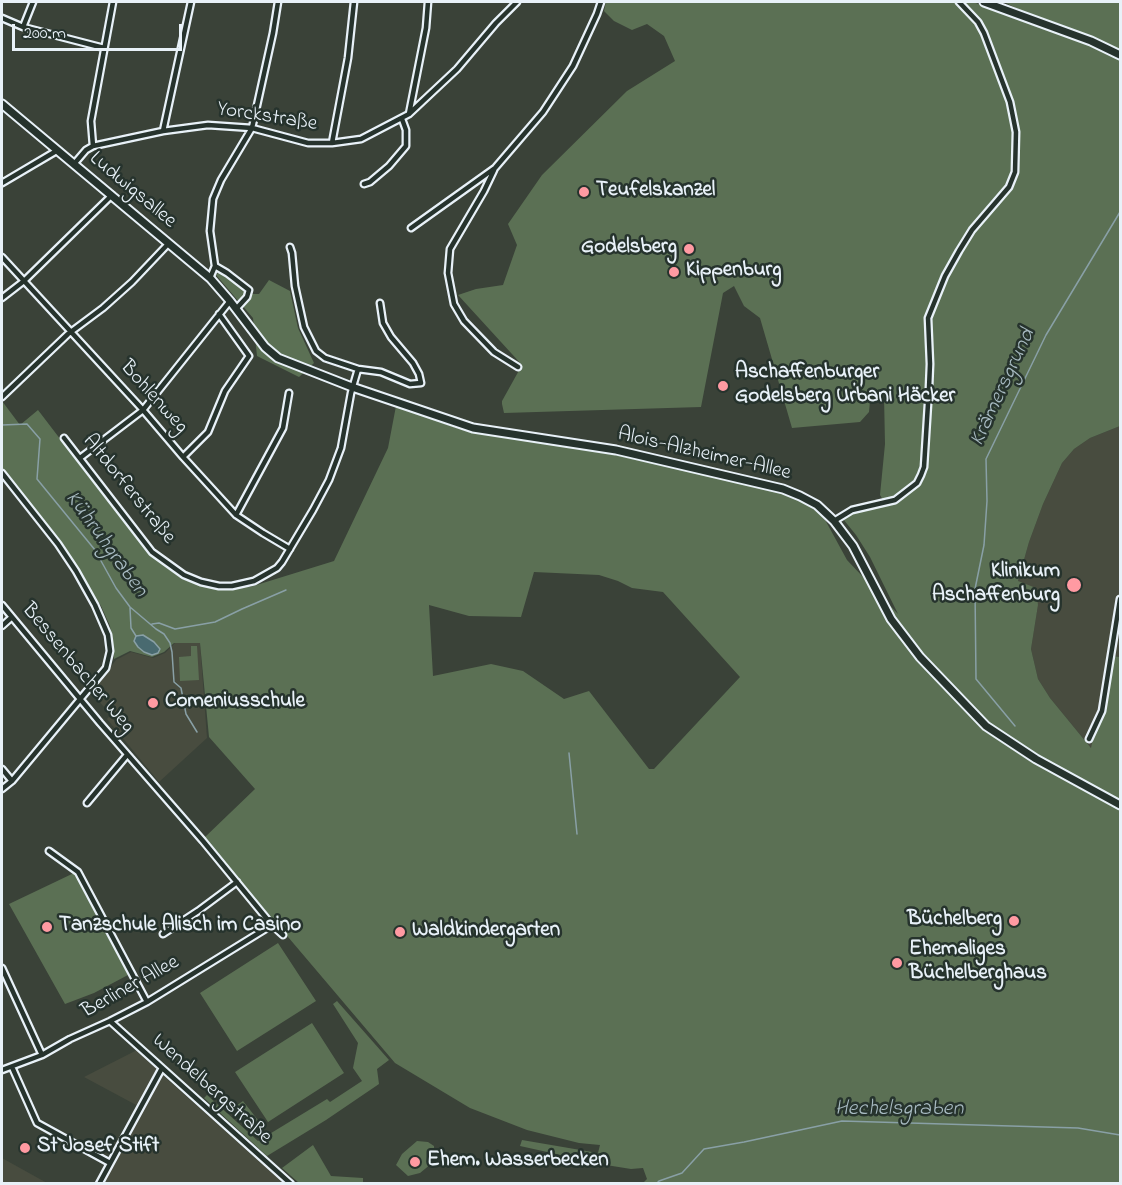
<!DOCTYPE html>
<meta charset="utf-8">
<style>
body{margin:0}
#map{position:relative;width:1122px;height:1185px;overflow:hidden;background:#3a4238;font-family:"Indie Flower",sans-serif}
canvas{display:block}
.frame{position:absolute;inset:0;border:3px solid #e8f1f8;pointer-events:none}
.scale{position:absolute;left:12px;top:24px;width:170px;height:27px;box-sizing:border-box;border:3px solid #e8f1f8;border-top:0;padding-left:8px;font-size:18px;line-height:21px;white-space:nowrap;color:#e8f1f8;-webkit-text-stroke:4px #26332d;paint-order:stroke}
</style>
<div id="map">
<canvas width="1122" height="1185"></canvas>
<div class="frame"></div>
<div class="scale">200 m</div>
</div>
<script>
const c = document.querySelector('canvas').getContext('2d');
c.lineJoin = 'round';
function fillPath(path, color) { c.fillStyle = color; c.fill(path, 'evenodd'); }
const shape = rows => new Path2D(rows.map(r => 'M' + r).join(''));
function strokePath(path, color, width, dash) { c.strokeStyle = color; c.lineWidth = width; c.lineCap = dash ? 'butt' : 'round'; c.setLineDash(dash || []); c.stroke(path); }
function label(font, color, halo, rows, align = 'center') {
  c.font = font + ' "Indie Flower",sans-serif'; c.lineWidth = 5; c.setLineDash([]); c.textBaseline = 'middle'; c.strokeStyle = halo; c.fillStyle = color; for (const [text, x, y, turn = 0] of rows) {
    c.save(); c.translate(x, y); c.rotate((+turn || 0) * Math.PI / 180); c.textAlign = isNaN(turn) ? turn : align; if (halo) c.strokeText(text, 0, 0); c.fillText(text, 0, 0); c.restore();
  }
}
fillPath(shape([
 [1120,426,1120,657,1112,656,1092,749,1050,698,1038,679,1031,649,1038,605,1018,581,1029,542,1043,504,1062,463,1074,449,1090,438],
 [175,643,200,643,207,738,159,782,107,719,111,715,91,692,116,660,131,652,153,658,165,653],
 [137,1050,168,1080,284,1183,98,1183,138,1106,84,1077],
 [2,1158,47,1183,2,1183]
]), '#484c3f');
fillPath(shape([
 [606,2,973,2,1047,29,1076,38,1120,58,1120,426,1090,438,1074,449,1062,463,1043,504,1029,542,1018,581,1036,588,1038,605,1031,649,1038,679,1050,698,1091,748,1111,656,1120,657,1120,1183,643,1183,647,1179,643,1168,631,1169,606,1165,520,1146,522,1140,598,1153,600,1145,579,1143,527,1130,470,1108,395,1063,204,838,255,789,209,737,200,643,174,643,164,652,152,657,130,651,114,659,110,626,101,606,63,544,2,467,2,401,20,425,38,410,116,512,152,556,182,579,210,588,250,587,334,561,388,448,396,406,459,429,472,432,615,455,779,492,796,498,811,507,823,516,847,560,898,614,870,557,856,535,843,519,852,514,898,503,883,500,880,495,885,444,884,396,870,401,869,412,860,422,792,428,760,318,744,306,734,286,723,293,701,407,504,413,502,404,502,401,522,365,458,295,476,289,503,285,517,245,508,224,542,175,627,91,675,61,664,36,647,24,632,30,614,21,604,11],
 [954,265,947,279,929,320,944,275],
 [534,572,599,575,618,581,632,588,663,592,740,677,654,769,649,769,589,691,564,699,523,671,491,664,433,676,429,605,469,616,521,617],
 [1004,2,1120,2,1120,52,1099,42,1020,10],
 [220,271,250,294,259,294,269,280,290,291,298,328,314,363,299,377,257,356,253,318,216,275],
 [191,646,197,646,199,680,180,681,179,657,191,656],
 [74,873,128,975,94,993,65,1004,9,904],
 [278,943,316,1001,237,1051,200,993],
 [337,1001,389,1060,377,1069,379,1084,326,1120,267,1156,204,1098,207,1095,258,1141,327,1099,330,1102,362,1081,353,1068,358,1043,333,1004],
 [312,1023,344,1073,268,1122,235,1072],
 [243,1101,261,1124,251,1131,233,1108],
 [417,1141,428,1142,434,1146,434,1155,431,1164,420,1173,408,1176,396,1165,402,1154],
 [313,1145,331,1176,363,1178,363,1183,299,1183,282,1168]
]), '#5b7054');
const water = shape([
 [143,635,154,642,160,649,158,653,152,655,144,652,138,647,134,641,136,636,143,635]
]);
fillPath(water, '#496a70');
strokePath(water, '#89a0a6', 1.5);
strokePath(shape([
 [2,425,27,424,40,439,37,479,95,550,116,588,130,607,156,629,164,634,170,643,172,652,174,682,181,688,186,714,197,732],
 [130,608,131,628,136,636],
 [152,624,159,623,175,629,215,622,242,609,286,590],
 [1015,726,976,679,975,589,984,545,987,501,986,459,1046,335,1120,212],
 [569,753,577,834],
 [656,1184,659,1181,682,1173,704,1149,744,1142,842,1121,1078,1128,1120,1135]
]), '#89a0a6', 1.5);
const street = shape([
 [2,18,23,27,104,48],
 [23,27,33,2],
 [409,114,426,28,428,2],
 [163,131,191,2],
 [332,143,348,58,354,2],
 [93,146,91,121,113,2],
 [74,164,86,150,93,146,163,131,208,125,252,128,308,143,332,143,361,139,409,114,457,69,496,23,517,2],
 [494,170,484,191,450,249,448,273,454,304,464,321,494,352,518,367],
 [2,183,58,150],
 [364,184,370,182,389,166,406,146,406,130,402,119],
 [411,228,495,168,543,112,573,66,597,14,601,2],
 [290,247,292,253,295,286,304,327,316,351,325,358,358,369,381,372,410,384,421,383,419,374,413,363,391,337,383,323,380,303],
 [2,257,143,410,183,457,236,515,263,533,290,549],
 [215,266,227,273,249,290,247,297,236,309],
 [210,278,215,266,210,231,213,199,221,180,252,128,273,33,278,2],
 [2,298,24,281,112,195],
 [2,397,68,334,103,308,132,282,169,243],
 [64,438,152,552,184,575,201,582,219,586,232,586,254,581,277,568,282,562,313,510,329,480,341,448,351,393,358,369],
 [183,457,208,432,225,391,249,356,219,314],
 [80,458,143,410,230,301],
 [2,473,58,544,76,571,95,605,108,635,110,651,106,668,12,781,2,789],
 [236,515,283,428,289,393],
 [834,521,852,510,895,500,917,483,921,475,924,467,929,388,930,364,928,318,945,276,959,251,972,230,1009,187,1015,172,1016,132,1010,102,984,33,978,22,959,2],
 [2,605,100,723,203,841,272,925,283,935],
 [2,626,12,617],
 [1089,739,1102,711,1120,599],
 [2,769,12,781],
 [87,803,127,755],
 [49,851,78,872,147,1002],
 [163,934,198,911,237,882],
 [2,968,42,1055],
 [110,1021,291,1184],
 [12,1067,37,1123,110,1163],
 [2,1070,42,1055,70,1039,110,1021,147,1002,272,925],
 [99,1184,162,1068]
]);
const secondary = shape([
 [984,2,1091,41,1120,55],
 [2,104,210,278,230,301,265,347,278,358,352,387,473,428,616,450,783,489,800,496,817,505,834,521,853,546,891,619,920,657,986,726,1036,759,1120,805]
]);
strokePath(street, '#e8f1f8', 9);
strokePath(secondary, '#e8f1f8', 11);
strokePath(street, '#26332d', 4.5);
strokePath(secondary, '#26332d', 7);
for (const [x, y, r, color] of [
 [584,192,6,"#ff9aa2"],
 [689,249,6,"#ff9aa2"],
 [674,272,6,"#ff9aa2"],
 [723,386,6,"#ff9aa2"],
 [1074,585,8,"#ff9aa2"],
 [153,703,6,"#ff9aa2"],
 [1014,921,6,"#ff9aa2"],
 [47,927,6,"#ff9aa2"],
 [400,932,6,"#ff9aa2"],
 [897,963,6,"#ff9aa2"],
 [25,1148,6,"#ff9aa2"],
 [415,1162,6,"#ff9aa2"]
]) { const dot = new Path2D(); dot.arc(x, y, r, 0, 2 * Math.PI); c.fillStyle = color; c.fill(dot); strokePath(dot, '#26332d', 2); }
label('21px', '#e8f1f8', '#26332d', [
 ["Yorckstraße",267,118,9],
 ["Ludwigsallee",132,191,40],
 ["Bohlenweg",153,398,48],
 ["Alois-Alzheimer-Allee",704,455,13],
 ["Altdorferstraße",128,490,51],
 ["Bessenbacher Weg",77,669,50],
 ["Berliner Allee",131,988,-29],
 ["Wendelbergstraße",211,1090,42]
]);
label('bold 21px', '#e8f1f8', '#26332d', [
 ["Teufelskanzel",596,192],
 ["Godelsberg",677,249,"right"],
 ["Kippenburg",686,272],
 ["Aschaffenburger",735,374],
 ["Godelsberg Urbani Häcker",735,398],
 ["Klinikum",1060,573,"right"],
 ["Aschaffenburg",1060,597,"right"],
 ["Comeniusschule",165,703],
 ["Büchelberg",1002,921,"right"],
 ["Tanzschule Alisch im Casino",59,927],
 ["Waldkindergarten",412,932],
 ["Ehemaliges",909,951],
 ["Büchelberghaus",909,975],
 ["St Josef Stift",37,1148],
 ["Ehem. Wasserbecken",427,1162]
], 'left');
label('italic 22px', '#a8bbc2', '#26332d', [
 ["Krämersgrund",1004,388,-65],
 ["Kühruhgraben",105,545,54],
 ["Hechelsgraben",899,1110]
]);
</script>
